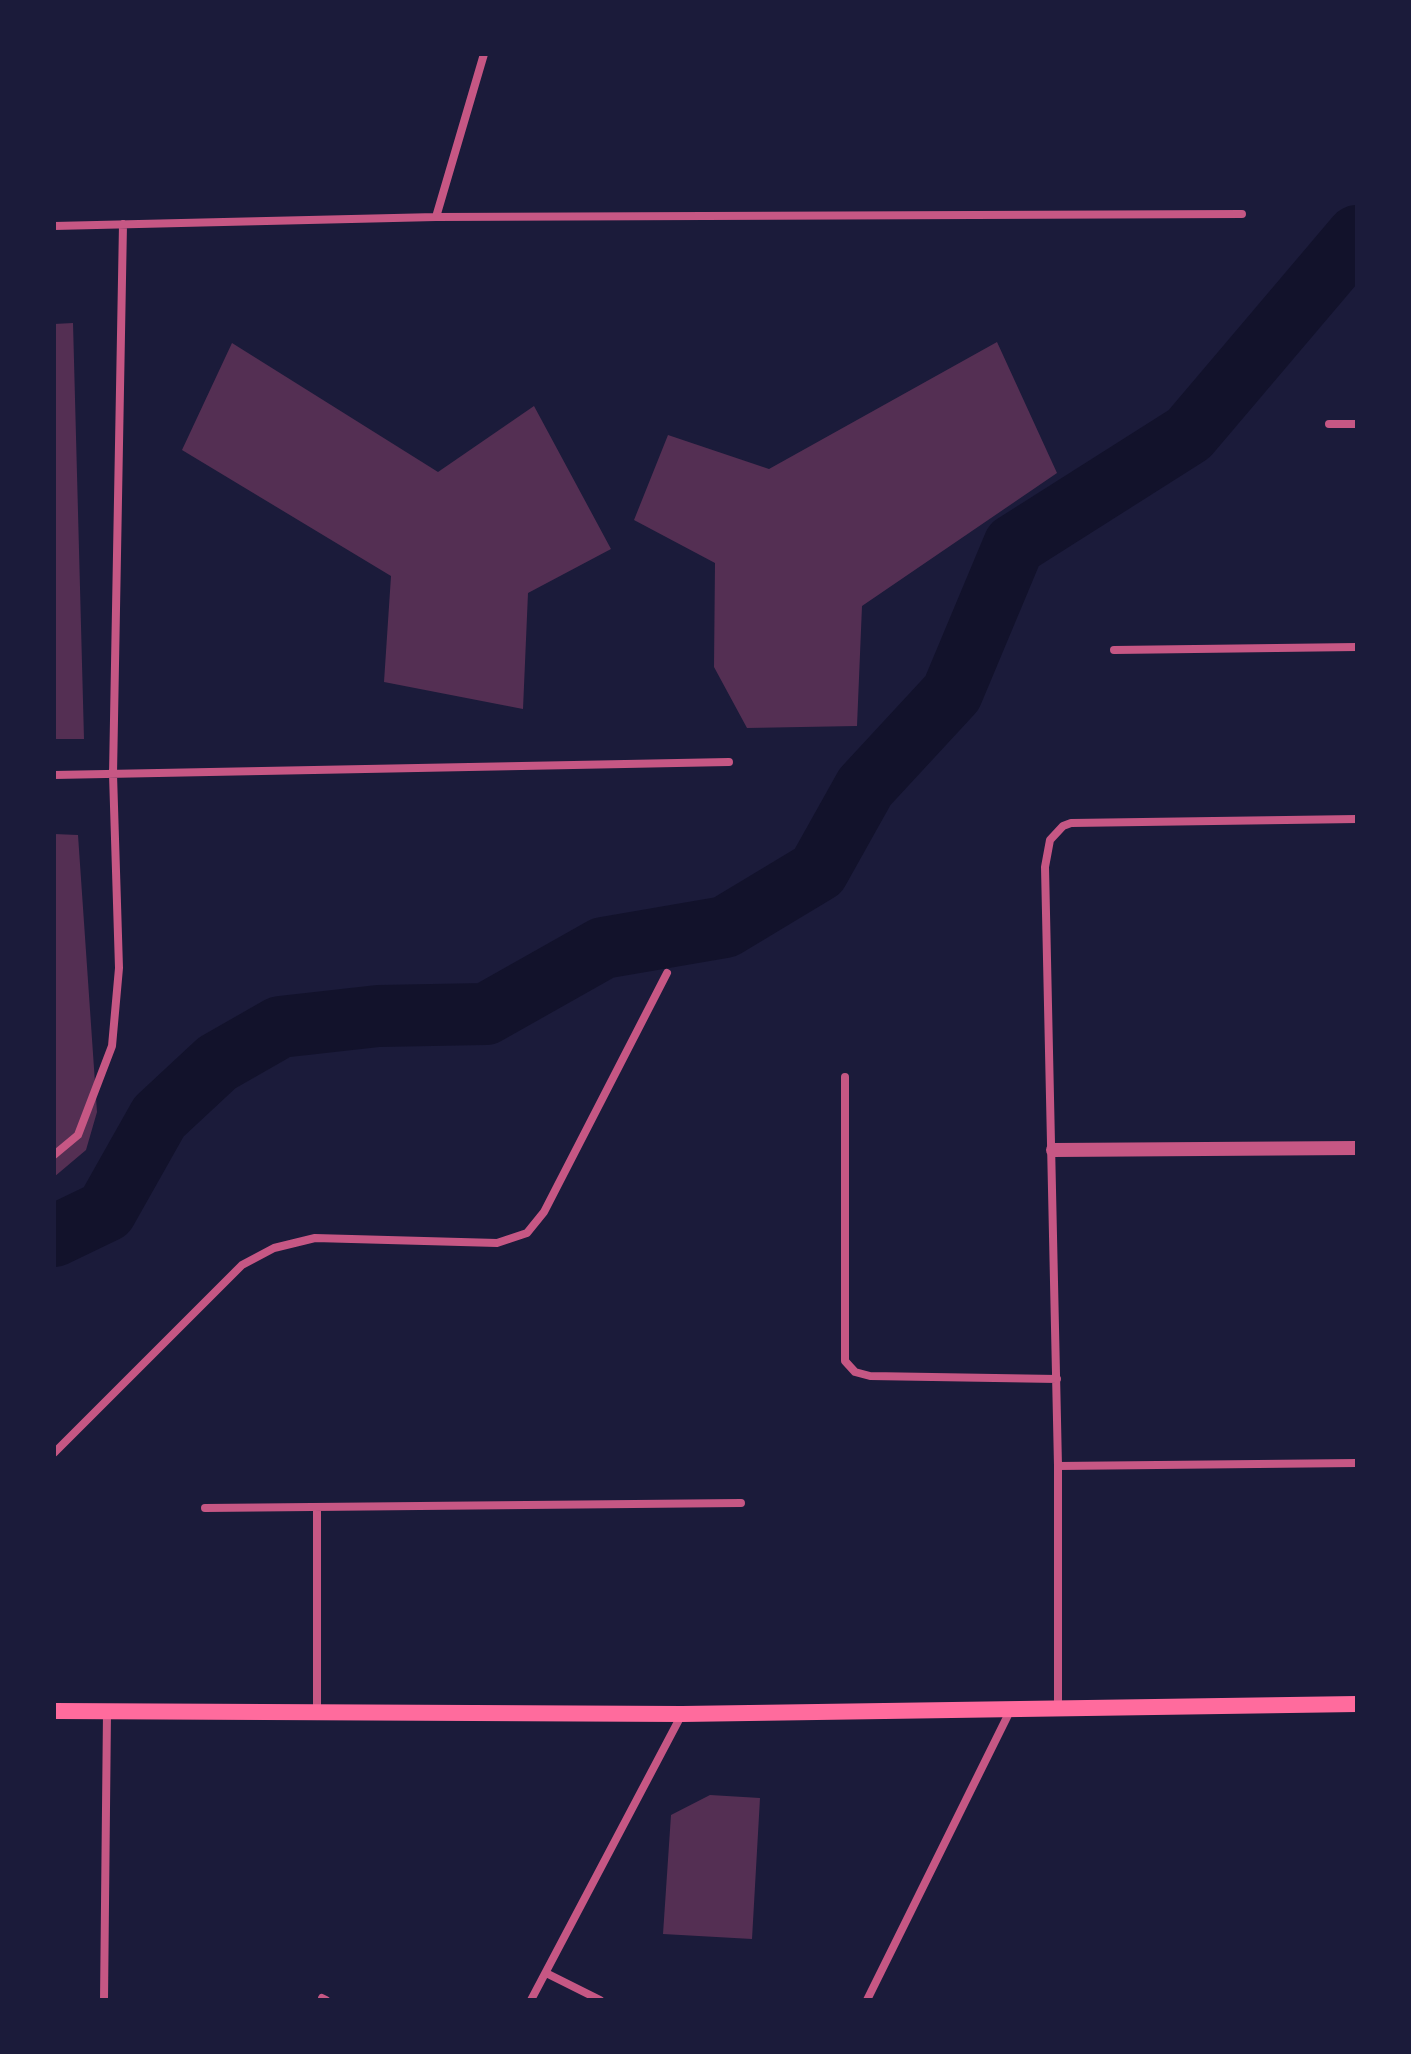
<!DOCTYPE html>
<style>
body{margin:0}
#map{position:relative;width:1411px;height:2054px;overflow:hidden;background:#1b1b3a;font-family:Roboto,sans-serif}
canvas{display:block}
.frame{position:absolute;inset:0;border:56px solid #1b1b3a;pointer-events:none}
</style>
<div id="map">
<canvas width="1411" height="2054"></canvas>
<div class="frame"></div>
</div>
<script>
const c = document.querySelector('canvas').getContext('2d');
c.lineJoin = 'round';
const shape = rows => new Path2D(rows.map(r => 'M' + r).join(''));
function strokePath(path, color, width, dash) { c.strokeStyle = color; c.lineWidth = width; c.lineCap = dash ? 'butt' : 'round'; c.setLineDash(dash || []); c.stroke(path); }
function fillPath(path, color) { c.fillStyle = color; c.fill(path, 'evenodd'); }
strokePath(shape([
 [54,1236,106,1211,159,1117,217,1063,280,1027,378,1016,486,1014,603,948,725,927,818,871,865,787,952,693,1014,545,1189,434,1357,236]
]), '#12122b', 62);
fillPath(shape([
 [73,323,84,739,54,739,54,324],
 [997,342,1057,473,862,606,857,726,747,728,714,667,715,563,634,520,668,435,769,469],
 [232,343,438,472,534,406,611,549,528,593,523,709,384,682,391,576,182,450],
 [54,834,78,835,97,1112,86,1150,54,1177],
 [710,1795,760,1798,752,1939,663,1934,671,1815]
]), '#542f53');
strokePath(shape([
 [436,217,1242,214],
 [54,226,436,217,484,54],
 [1329,424,1357,424],
 [1114,650,1357,647],
 [54,775,729,762],
 [845,1077,845,1361,855,1372,870,1376,1057,1379],
 [54,1155,78,1135,112,1046,119,968,113,774,123,224],
 [54,1453,242,1265,274,1248,315,1238,497,1243,527,1233,544,1212,667,973],
 [1058,1466,1357,1463],
 [317,1507,317,1712],
 [205,1508,741,1503],
 [1058,1707,1058,1466,1045,867,1050,840,1063,826,1071,823,1357,819],
 [546,1973,600,2000],
 [322,1998,326,2000],
 [104,2000,107,1712],
 [531,2000,682,1714],
 [867,2000,1010,1711]
]), '#c65784', 8);
strokePath(shape([
 [1053,1150,1357,1148]
]), '#c65784', 14);
strokePath(shape([
 [54,1711,682,1714,1357,1704]
]), '#ff6b9d', 16);
</script>
